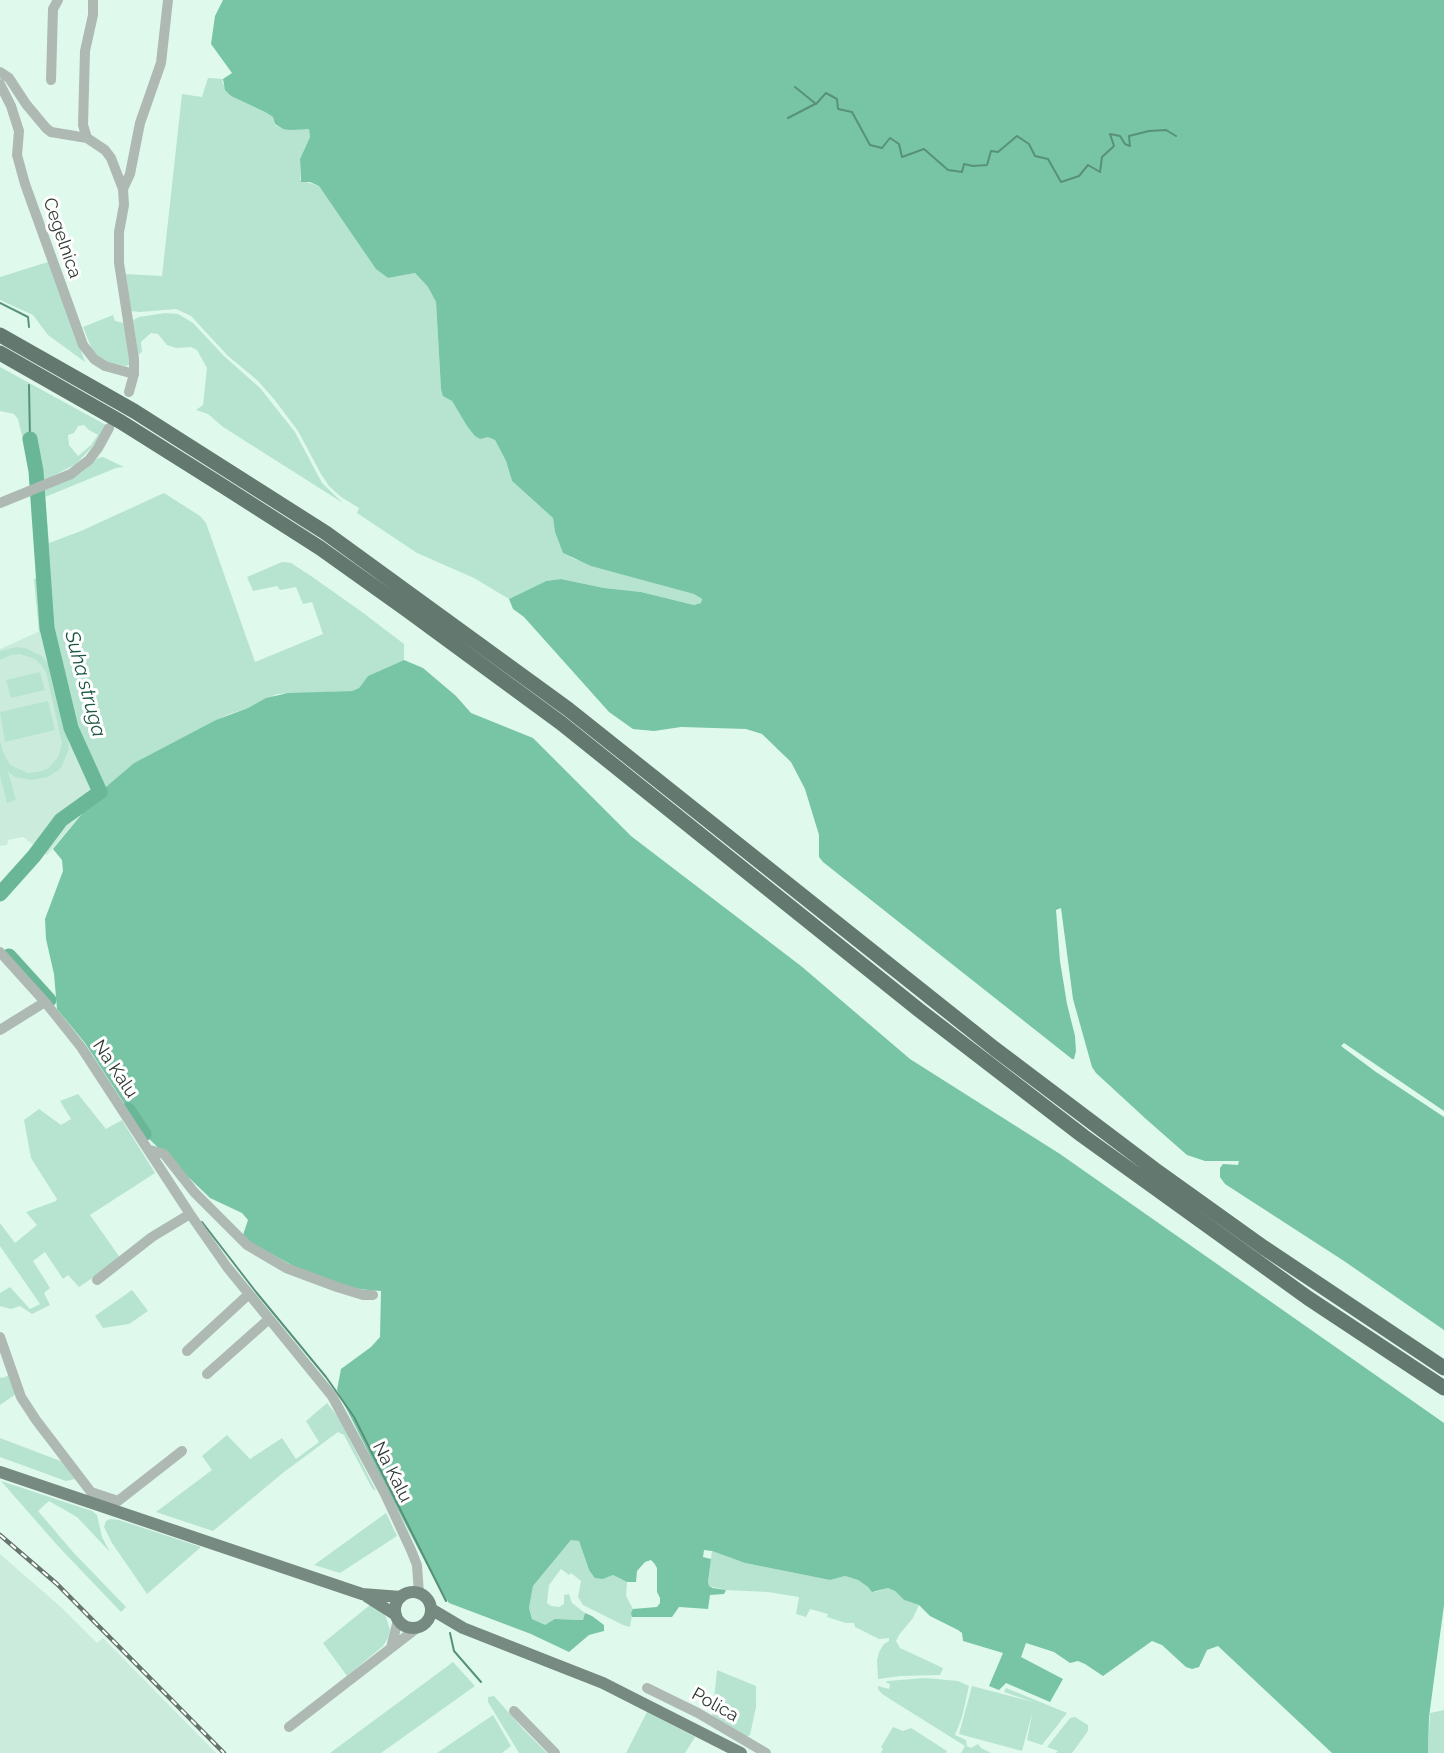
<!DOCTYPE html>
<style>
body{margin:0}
canvas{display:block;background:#dff9ed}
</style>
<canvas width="1444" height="1753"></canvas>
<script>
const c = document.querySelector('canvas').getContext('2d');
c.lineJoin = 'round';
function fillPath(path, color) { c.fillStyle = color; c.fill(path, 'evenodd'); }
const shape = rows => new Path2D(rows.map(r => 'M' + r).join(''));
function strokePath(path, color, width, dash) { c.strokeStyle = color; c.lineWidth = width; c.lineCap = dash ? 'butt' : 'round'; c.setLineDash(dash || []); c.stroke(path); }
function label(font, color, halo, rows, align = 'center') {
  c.font = font + ' Raleway,sans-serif'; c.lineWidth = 6; c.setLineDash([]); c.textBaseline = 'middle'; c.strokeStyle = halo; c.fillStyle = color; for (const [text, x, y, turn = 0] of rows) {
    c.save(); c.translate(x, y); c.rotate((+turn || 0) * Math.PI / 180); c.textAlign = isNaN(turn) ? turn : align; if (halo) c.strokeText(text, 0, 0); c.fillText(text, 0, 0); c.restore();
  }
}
fillPath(shape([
 [47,628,71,728,100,792,47,855,23,837,8,840,7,845,0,846,0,649],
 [0,1554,62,1608,97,1643,103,1638,216,1753,0,1753]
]), '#cbecdd');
fillPath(shape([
 [208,78,223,79,222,82,231,96,265,112,273,117,275,125,283,129,309,129,310,137,300,159,300,180,319,186,377,269,388,278,415,273,428,287,436,302,441,389,452,401,467,426,495,440,506,461,512,481,553,518,555,532,563,553,574,559,694,594,702,599,701,603,694,605,641,592,604,588,561,579,546,581,509,599,474,578,417,553,357,513,359,508,341,497,329,486,321,474,298,431,274,399,257,380,228,356,191,316,176,309,140,312,131,311,124,274,162,276,182,94,202,97],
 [48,262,85,362,48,335,33,315,0,300,0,277],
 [165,313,178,314,193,323,224,356,260,388,295,432,322,483,343,503,223,427,208,414,196,410,203,405,207,368,197,350,191,347,176,348,167,345,158,334,151,333,141,342,142,352,138,355,133,320,139,317],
 [113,315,115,321,124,323,131,361,129,365,125,366,104,361,93,352,83,327],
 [0,367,106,425,93,446,76,464,45,480,37,481,34,444,23,440,18,419,14,414,0,411],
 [84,425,89,430,98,435,91,445,78,456,69,445,68,435,74,433,78,426],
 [103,457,124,467,116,468,45,497,49,543,81,531,164,493,200,516,206,523,255,662,323,634,312,602,303,604,296,587,280,590,277,586,253,591,247,577,282,562,291,563,311,576,362,612,404,644,404,660,368,676,359,688,352,691,277,694,248,708,227,715,134,763,100,792,71,728,48,628,39,632,34,579,39,577,42,594,45,595,40,491,81,473,98,458],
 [16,647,25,648,42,656,52,669,67,731,69,749,61,768,48,777,31,780,15,777,8,772,16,800,7,803,0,776,0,741,4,754,10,765,28,773,42,771,49,768,58,757,62,743,46,672,42,666,35,659,20,654,11,655,0,660,0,651],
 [40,672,45,690,11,698,6,680],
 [48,701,55,730,5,742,0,712],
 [78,1094,106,1129,122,1120,155,1173,90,1215,121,1259,79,1287,68,1275,63,1279,45,1252,33,1261,50,1288,44,1293,50,1305,32,1314,20,1306,11,1309,0,1306,0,1293,10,1287,30,1309,40,1304,0,1246,0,1223,15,1243,37,1225,26,1212,56,1201,57,1199,31,1158,24,1120,39,1109,61,1125,71,1119,60,1101],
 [132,1290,148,1311,129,1324,103,1328,95,1316],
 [10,1375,16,1394,0,1405,0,1377,2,1378],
 [327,1403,338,1417,376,1491,372,1488,344,1435,338,1432,284,1472,213,1531,156,1512,212,1470,202,1456,227,1435,250,1459,282,1438,296,1459,319,1442,306,1421],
 [0,1438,63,1462,75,1479,66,1481,0,1457],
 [1,1481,92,1511,97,1515,102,1537,110,1552,77,1517,49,1501,38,1511,73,1552,126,1607,121,1612,57,1545],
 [386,1513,397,1536,340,1573,314,1565],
 [110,1519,119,1520,201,1547,147,1594,112,1543,104,1527,106,1521],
 [576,1539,579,1541,589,1570,603,1579,613,1575,627,1582,626,1596,633,1609,630,1627,623,1625,583,1605,578,1597,581,1581,571,1573,569,1575,561,1569,549,1585,547,1603,551,1606,559,1607,564,1604,564,1595,569,1594,572,1603,585,1613,583,1620,562,1619,545,1626,532,1619,529,1608,533,1586,571,1540],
 [712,1551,745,1563,830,1580,845,1576,858,1580,875,1592,888,1588,895,1591,904,1600,919,1605,913,1618,899,1635,896,1641,900,1648,943,1668,940,1675,900,1676,878,1679,877,1660,879,1652,884,1644,889,1641,889,1638,879,1639,855,1627,854,1623,846,1623,827,1617,828,1614,810,1609,806,1617,796,1614,799,1597,768,1592,726,1590,709,1586,708,1582],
 [370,1605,382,1611,386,1617,390,1630,388,1638,383,1646,347,1676,323,1643],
 [453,1662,475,1686,381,1753,330,1753],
 [717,1670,756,1686,756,1707,750,1735,744,1738,712,1720],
 [925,1678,958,1681,969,1686,962,1717,955,1735,966,1740,967,1746,971,1748,978,1744,981,1748,991,1753,961,1753,965,1746,882,1694,878,1689,878,1686,889,1689,890,1684,885,1682,888,1681],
 [972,1686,1033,1702,1004,1692,1006,1688,1067,1713,1042,1745,1027,1740,1033,1710,1022,1751,959,1734],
 [494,1696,524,1730,547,1753,519,1753,488,1702,488,1697],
 [1444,1710,1444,1753,1428,1753,1430,1713],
 [647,1712,695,1737,685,1753,626,1753],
 [493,1715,511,1746,502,1753,437,1753],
 [1075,1717,1088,1725,1088,1731,1072,1753,1056,1753,1058,1751,1047,1747,1070,1718],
 [893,1727,903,1731,911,1728,947,1751,946,1753,875,1753,881,1753,883,1749,881,1747]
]), '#b7e4d0');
fillPath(shape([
 [223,0,1444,0,1444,1111,1344,1043,1341,1046,1376,1072,1444,1117,1444,1330,1344,1261,1225,1184,1220,1177,1220,1168,1223,1164,1238,1165,1239,1161,1205,1161,1187,1155,1146,1119,1096,1073,1092,1067,1073,999,1061,908,1056,910,1060,961,1067,1004,1075,1036,1076,1051,1074,1059,1072,1059,823,862,819,857,819,835,805,789,791,762,762,734,746,729,681,727,654,731,633,729,609,712,524,617,513,609,509,599,546,581,561,579,604,588,641,592,694,605,701,603,702,599,694,594,591,566,563,553,555,532,553,518,512,481,506,461,495,440,488,437,480,439,475,436,467,426,452,401,443,396,441,389,436,302,428,287,415,273,388,278,376,269,319,186,310,182,301,182,300,159,310,137,309,129,290,130,283,129,275,124,273,117,265,112,231,96,225,90,223,79,232,73,211,44,215,16],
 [404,660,423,668,456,696,471,713,533,738,631,836,801,966,910,1059,1060,1154,1444,1423,1444,1605,1429,1717,1428,1753,1332,1753,1218,1646,1207,1650,1199,1667,1192,1669,1186,1667,1162,1645,1152,1641,1103,1676,1085,1664,1078,1661,1070,1663,1054,1652,1026,1643,1021,1657,1063,1679,1050,1702,1006,1683,999,1690,989,1686,1003,1653,963,1641,962,1633,958,1630,930,1616,919,1605,904,1600,895,1591,888,1588,872,1592,868,1587,858,1580,845,1576,830,1580,745,1563,712,1551,704,1550,703,1557,711,1559,708,1582,709,1586,713,1588,726,1590,724,1594,710,1595,708,1609,679,1607,672,1617,632,1617,631,1613,633,1609,657,1607,660,1603,660,1598,657,1592,657,1568,654,1563,651,1560,645,1562,637,1571,636,1582,627,1582,613,1575,603,1579,595,1578,589,1570,579,1541,571,1540,533,1586,529,1608,532,1619,545,1625,555,1619,583,1620,585,1613,592,1616,604,1625,604,1631,589,1635,569,1652,531,1634,449,1603,441,1592,387,1489,337,1390,341,1369,371,1347,380,1337,381,1291,357,1289,321,1281,242,1238,248,1220,242,1213,210,1198,144,1134,85,1043,57,1009,54,974,46,939,45,919,63,871,62,860,53,849,100,792,134,763,216,720,248,708,266,698,288,693,352,691,359,688,368,676]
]), '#78c5a5');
strokePath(shape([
 [795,87,816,104,826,93,837,99,838,109,852,112,870,145,882,148,890,138,899,144,902,157,924,149,948,170,962,172,964,164,973,166,987,165,991,151,998,152,1017,136,1029,144,1035,156,1048,159,1061,182,1079,176,1088,165,1100,172,1102,157,1114,146,1110,134,1120,136,1125,144,1130,146,1129,136,1149,131,1166,130,1176,136],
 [788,118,815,104],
 [0,303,28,317,29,327],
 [29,385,30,439],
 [202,1222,256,1292,326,1377,354,1417,446,1601],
 [450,1633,454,1651,481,1682]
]), '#58917a', 2);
strokePath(shape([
 [0,894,34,856,61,820,100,792,71,728,47,628,36,471,30,439],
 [9,956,49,1000],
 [128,1110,144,1134]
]), '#6ab798', 15);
strokePath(shape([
 [0,72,9,78,26,104,46,128,51,132,87,138,105,150,111,158,123,189,124,205,119,232,119,263,134,359,134,374,129,392],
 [51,80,53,9,58,0],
 [0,84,11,106,19,131,17,155,25,184,83,345,94,359,105,366,134,374],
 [87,138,83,125,85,51,93,15,93,0],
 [123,189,130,174,140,123,161,63,168,0],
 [0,503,71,474,89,460,98,448,109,428],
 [0,952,45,1002,81,1047,190,1214,227,1267,332,1396,384,1492,411,1550,417,1565,419,1594],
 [0,1030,45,1002],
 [150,1150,164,1154,194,1192,247,1245,286,1268,337,1287,363,1295,373,1295],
 [97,1280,152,1237,190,1214],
 [0,1337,21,1397,36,1420,91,1492,93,1504],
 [187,1351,249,1294],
 [207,1374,269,1319],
 [91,1492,118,1501,182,1451],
 [391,1648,398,1620],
 [647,1688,698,1713,766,1753],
 [514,1711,555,1753],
 [289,1727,417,1628]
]), '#afb9b4', 10);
strokePath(shape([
 [0,1472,362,1594,401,1597],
 '395 1610a18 18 0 1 1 36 0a18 18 0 1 1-36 0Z',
 [366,1596,396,1615],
 [431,1609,463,1628,603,1683,741,1753]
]), '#778a81', 12);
strokePath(shape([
 [0,335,134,411,326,533,568,709,995,1049,1154,1169,1263,1247,1444,1368],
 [0,353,121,422,226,488,320,548,407,610,561,723,919,1010,1083,1136,1308,1298,1444,1388]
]), '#63796f', 15);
const rail = shape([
 [0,1535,57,1584,224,1753]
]);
strokePath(rail, '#66756e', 4.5);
strokePath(rail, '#fff', 2, [7]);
label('18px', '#2f3934', '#fff', [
 ["Cegelnica",62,238,71],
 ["Na Kalu",115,1069,56],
 ["Na Kalu",392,1472,63],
 ["Polica",715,1705,29]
]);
label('italic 20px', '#1b5742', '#fff', [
 ["Suha struga",85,684,75]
]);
</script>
